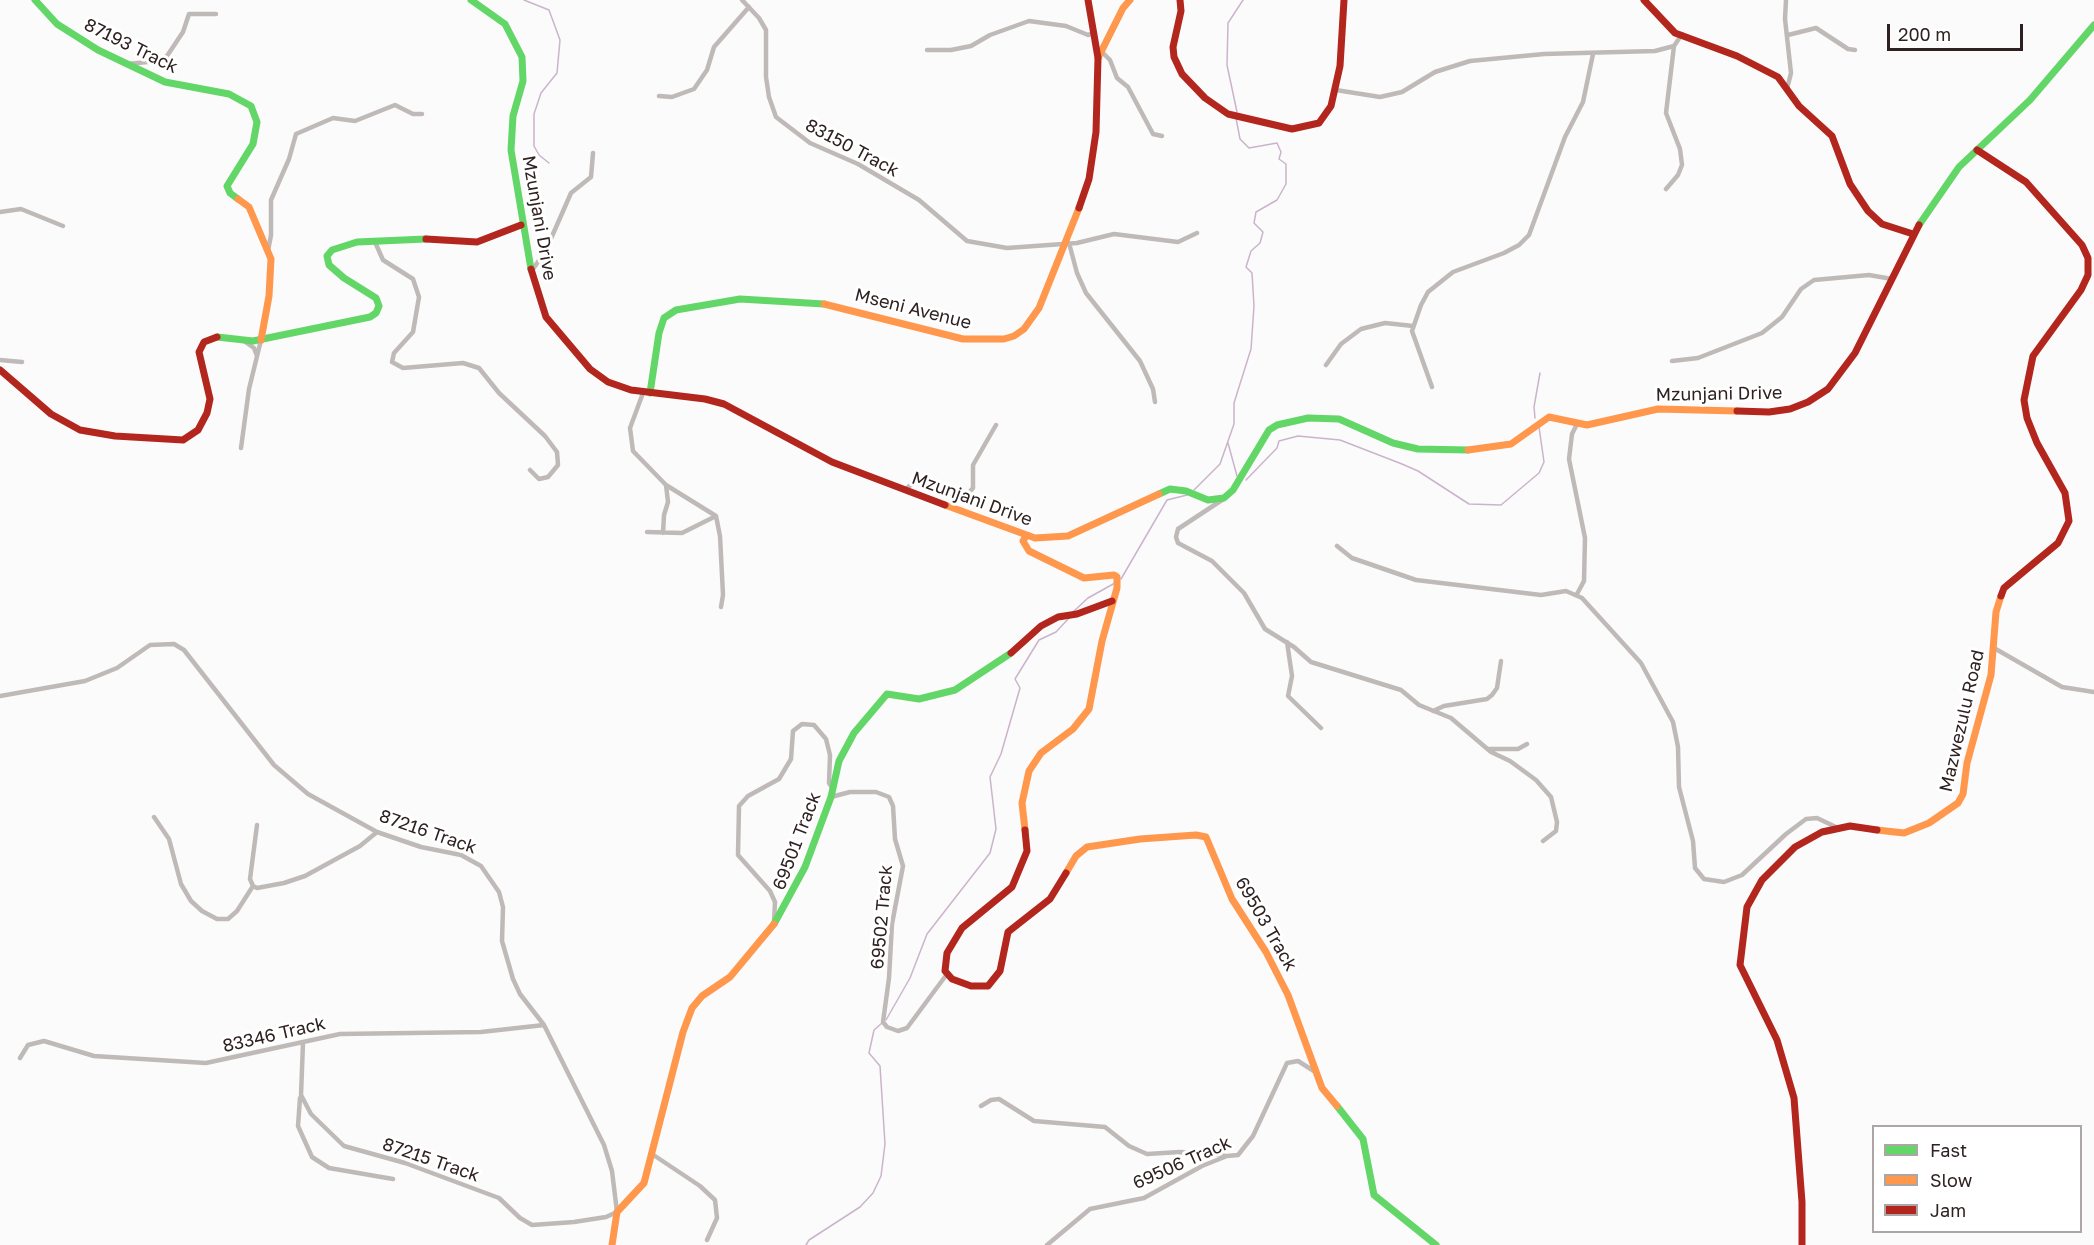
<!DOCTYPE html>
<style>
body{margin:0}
#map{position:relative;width:2094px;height:1245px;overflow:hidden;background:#fbfbfb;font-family:"Golos Text",sans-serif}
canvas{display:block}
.legend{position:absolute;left:1872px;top:1125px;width:210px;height:108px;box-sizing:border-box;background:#fff;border:2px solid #aca6a6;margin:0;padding:8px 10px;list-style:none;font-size:18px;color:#2f2121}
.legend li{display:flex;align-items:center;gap:12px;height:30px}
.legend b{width:30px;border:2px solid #aca6a6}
.scale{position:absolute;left:1887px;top:24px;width:136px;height:27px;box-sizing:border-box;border:3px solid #2f2121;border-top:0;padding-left:8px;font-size:18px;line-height:21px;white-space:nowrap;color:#2f2121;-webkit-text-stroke:4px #fff;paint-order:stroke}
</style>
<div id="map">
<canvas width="2094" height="1245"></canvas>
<ul class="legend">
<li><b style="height:8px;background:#63d668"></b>Fast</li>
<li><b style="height:8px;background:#ff974d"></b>Slow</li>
<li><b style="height:8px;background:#b3261e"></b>Jam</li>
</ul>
<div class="scale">200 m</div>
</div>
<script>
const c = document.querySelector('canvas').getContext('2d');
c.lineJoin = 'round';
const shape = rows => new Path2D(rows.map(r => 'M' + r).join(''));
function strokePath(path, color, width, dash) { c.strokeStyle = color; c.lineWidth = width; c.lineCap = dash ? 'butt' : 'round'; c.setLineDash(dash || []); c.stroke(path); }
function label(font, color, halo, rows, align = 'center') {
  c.font = font + ' "Golos Text",sans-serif'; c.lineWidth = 6; c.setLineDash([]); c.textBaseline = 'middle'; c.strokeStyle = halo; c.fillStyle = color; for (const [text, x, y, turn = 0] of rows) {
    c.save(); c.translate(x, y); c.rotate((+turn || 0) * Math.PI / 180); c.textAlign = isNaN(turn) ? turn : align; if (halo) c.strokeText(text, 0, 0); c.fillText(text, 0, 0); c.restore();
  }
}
strokePath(shape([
 [524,0,549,10,560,40,557,73,541,93,534,114,534,146,539,155,549,163],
 [1237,112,1227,65,1228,23,1243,0],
 [1535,418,1534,407,1540,373],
 [1228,443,1237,476],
 [1246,480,1277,448,1279,441,1298,436,1340,440,1402,464,1418,471,1469,504,1501,505,1539,473,1544,462,1539,427],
 [1194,490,1220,464,1234,424,1234,403,1251,349,1254,306,1252,273,1246,267,1251,251,1260,243,1263,232,1254,223,1256,212,1277,200,1286,184,1286,164,1279,159,1281,152,1277,143,1249,148,1240,139,1236,118],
 [1121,579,1167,500,1187,495],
 [1074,611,1088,598,1115,583],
 [886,1020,910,978,927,934,990,853,996,829,990,777,1001,754,1020,688,1015,679,1039,640,1056,632,1070,617],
 [806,1245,809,1240,860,1207,873,1193,881,1176,885,1144,880,1066,869,1053,874,1030,882,1023]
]), '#cbb4cb', 1.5);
strokePath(shape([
 [742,0,759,18,766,30,766,77,769,97,776,117,810,143,858,164,919,200,967,241,1007,248,1077,243,1114,234,1178,242,1197,233],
 [1786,0,1785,19,1791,73,1787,89],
 [1788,35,1816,28,1848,49,1855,50],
 [927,50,951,50,971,46,990,35,1029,21,1066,26,1088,35,1094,33],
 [1103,53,1110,60,1117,78,1128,87,1153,134,1162,136],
 [127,64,158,61,167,56,183,32,189,14,216,14],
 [1336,90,1380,97,1402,92,1435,72,1470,61,1544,54,1655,51,1674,46,1682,34],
 [659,96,672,97,694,89,707,70,714,47,749,7],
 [1666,189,1678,175,1682,165,1680,149,1666,113,1674,46],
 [0,212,21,209,63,226],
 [375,242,383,260,413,279,419,297,413,332,394,353,392,362,403,368,463,363,479,368,499,393,545,436,557,452,558,465,548,477,539,479,530,470],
 [1069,243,1077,273,1086,293,1140,361,1153,389,1155,402],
 [268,251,271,235,271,200,289,159,296,134,333,118,355,121,395,105,413,114,422,114],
 [531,272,546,250,571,193,591,177,593,153],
 [244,341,254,348,257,356],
 [0,360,22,362],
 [1672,361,1698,358,1762,333,1782,317,1801,289,1814,280,1869,275,1892,279],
 [1326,365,1341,344,1361,329,1385,323,1413,326],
 [1432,387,1412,331,1421,305,1428,292,1453,272,1504,253,1519,245,1529,235,1565,137,1583,102,1593,54],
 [643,393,630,428,633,451,666,485,716,516,720,536,723,595,721,607],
 [1577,424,1572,434,1569,459,1585,538,1584,581,1577,594],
 [241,448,249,389,261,340],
 [905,490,915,481,956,497,967,495,973,488,973,465,996,425],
 [1222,500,1178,529,1176,537,1178,543,1212,561,1244,593,1265,629,1294,647,1311,662,1401,690,1419,705,1451,718,1491,752,1510,761,1536,780,1551,797,1557,822,1556,831,1543,841],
 [647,532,682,533,716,516],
 [663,533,664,515,668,502,666,485],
 [1337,546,1352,558,1416,580,1541,595,1566,591,1582,598,1641,663,1673,722,1678,747,1679,787,1693,841,1695,868,1704,879,1724,882,1742,875,1786,834,1806,819,1817,818,1838,828],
 [1287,642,1292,676,1288,696,1321,728],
 [1994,648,2062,687,2094,692],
 [0,696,85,681,117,668,150,645,174,644,184,650,274,765,308,794,377,832,421,847,461,855,481,866,499,892,503,907,502,941,513,979,520,994,544,1025,604,1145,612,1171,617,1212,606,1217,574,1222,532,1225,520,1218,499,1198,405,1163,344,1146,311,1114,301,1095,303,1043],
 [1433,711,1444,706,1487,699,1492,695,1497,688,1501,661],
 [1488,749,1518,749,1527,744],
 [831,797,850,792,876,792,889,797,893,806,895,839,903,866,892,924,889,978,883,1022,887,1027,898,1031,907,1028,947,974],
 [154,817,169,839,181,884,191,901,202,911,217,919,228,919,237,911,253,886],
 [257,825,250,879,253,886,257,888,284,883,305,876,360,846,377,832],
 [774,922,775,902,770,891,738,855,739,806,748,796,779,779,791,759,793,731,802,724,814,725,826,739,830,755,829,783,833,789],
 [20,1058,28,1045,44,1041,94,1056,206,1063,340,1034,481,1032,544,1025],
 [300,1098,298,1126,312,1157,329,1168,393,1179],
 [981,1106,991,1100,999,1099,1034,1121,1105,1127,1129,1146,1147,1154,1180,1152,1224,1155],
 [652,1154,700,1186,715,1200,717,1218,707,1240],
 [1047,1245,1090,1209,1144,1198,1202,1166,1227,1156,1238,1155,1253,1136,1287,1063,1298,1061,1317,1073]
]), '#bfbab8', 4.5);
strokePath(shape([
 [35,0,57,24,98,50,165,82,229,94,251,106,257,122,253,144,227,186,230,193,238,199],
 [471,0,505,24,522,57,523,81,513,116,511,150,531,269],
 [1919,225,1959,167,2030,100,2094,25],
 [217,337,253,341,370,317,376,313,379,306,376,298,344,278,329,265,327,256,332,250,357,242,426,239],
 [650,393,659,333,664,318,676,310,740,299,824,304],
 [1159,494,1170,489,1186,491,1208,500,1224,498,1233,490,1269,430,1277,425,1308,418,1339,419,1393,443,1418,449,1468,450],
 [774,924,805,867,831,797,839,761,854,733,887,694,919,699,955,690,1011,653],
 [1337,1106,1363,1139,1374,1195,1436,1245]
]), '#63d668', 7);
strokePath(shape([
 [1098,58,1123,8,1130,0],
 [238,199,249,207,271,259,269,296,261,340],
 [824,304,963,339,1004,339,1014,336,1024,329,1039,308,1079,208],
 [1468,450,1511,444,1549,417,1587,425,1658,409,1737,411],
 [945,505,1035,538,1068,536,1159,494],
 [1025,830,1022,803,1029,771,1041,753,1073,729,1089,709,1102,641,1117,588,1117,577,1114,575,1084,578,1029,551,1023,541,1026,536],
 [1877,830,1904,833,1929,823,1958,803,1963,794,1967,763,1991,675,1996,612,2001,596],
 [1066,873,1076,856,1087,847,1140,839,1196,835,1206,837,1232,899,1266,952,1288,995,1322,1088,1337,1106],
 [612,1245,617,1212,644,1183,683,1032,692,1008,702,996,730,977,774,924]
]), '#ff974d', 7);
strokePath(shape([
 [1180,0,1181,11,1173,47,1174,57,1182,74,1205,98,1228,114,1292,129,1319,123,1331,106,1340,66,1344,0],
 [1644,0,1675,33,1737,56,1778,77,1799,106,1832,136,1850,184,1868,211,1882,224,1913,234],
 [1977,150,2026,182,2082,245,2088,258,2088,275,2081,290,2033,356,2024,400,2027,418,2037,443,2065,493,2069,521,2058,543,2004,588,2001,596],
 [1079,208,1089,179,1096,132,1098,58,1088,0],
 [426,239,477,242,521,225],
 [531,269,546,317,590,369,608,382,631,390,705,399,724,404,832,462,945,505],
 [0,370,51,414,80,430,115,436,183,440,198,430,207,413,210,399,199,352,204,342,217,337],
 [1737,411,1769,412,1790,409,1808,402,1828,389,1855,353,1919,225],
 [1011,653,1041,626,1058,617,1077,614,1112,601],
 [1025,830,1027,851,1012,887,962,928,947,953,945,971,952,979,971,986,988,986,1000,971,1008,932,1050,899,1066,873],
 [1802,1245,1802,1202,1794,1098,1777,1040,1740,965,1747,907,1762,880,1795,847,1822,832,1850,826,1877,830]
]), '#b3261e', 7);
label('18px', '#2f2121', '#fff', [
 ["87193 Track",131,46,26],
 ["83150 Track",852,148,28],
 ["Mzunjani Drive",539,218,80],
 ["Mseni Avenue",913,309,14],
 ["Mzunjani Drive",1719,394,-1],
 ["Mzunjani Drive",972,499,20],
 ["Mazwezulu Road",1962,721,-77],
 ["87216 Track",428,832,19],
 ["69501 Track",797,841,-69],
 ["69502 Track",882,917,-85],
 ["69503 Track",1266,924,60],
 ["83346 Track",274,1035,-13],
 ["87215 Track",431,1160,19],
 ["69506 Track",1182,1163,-24]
]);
</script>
